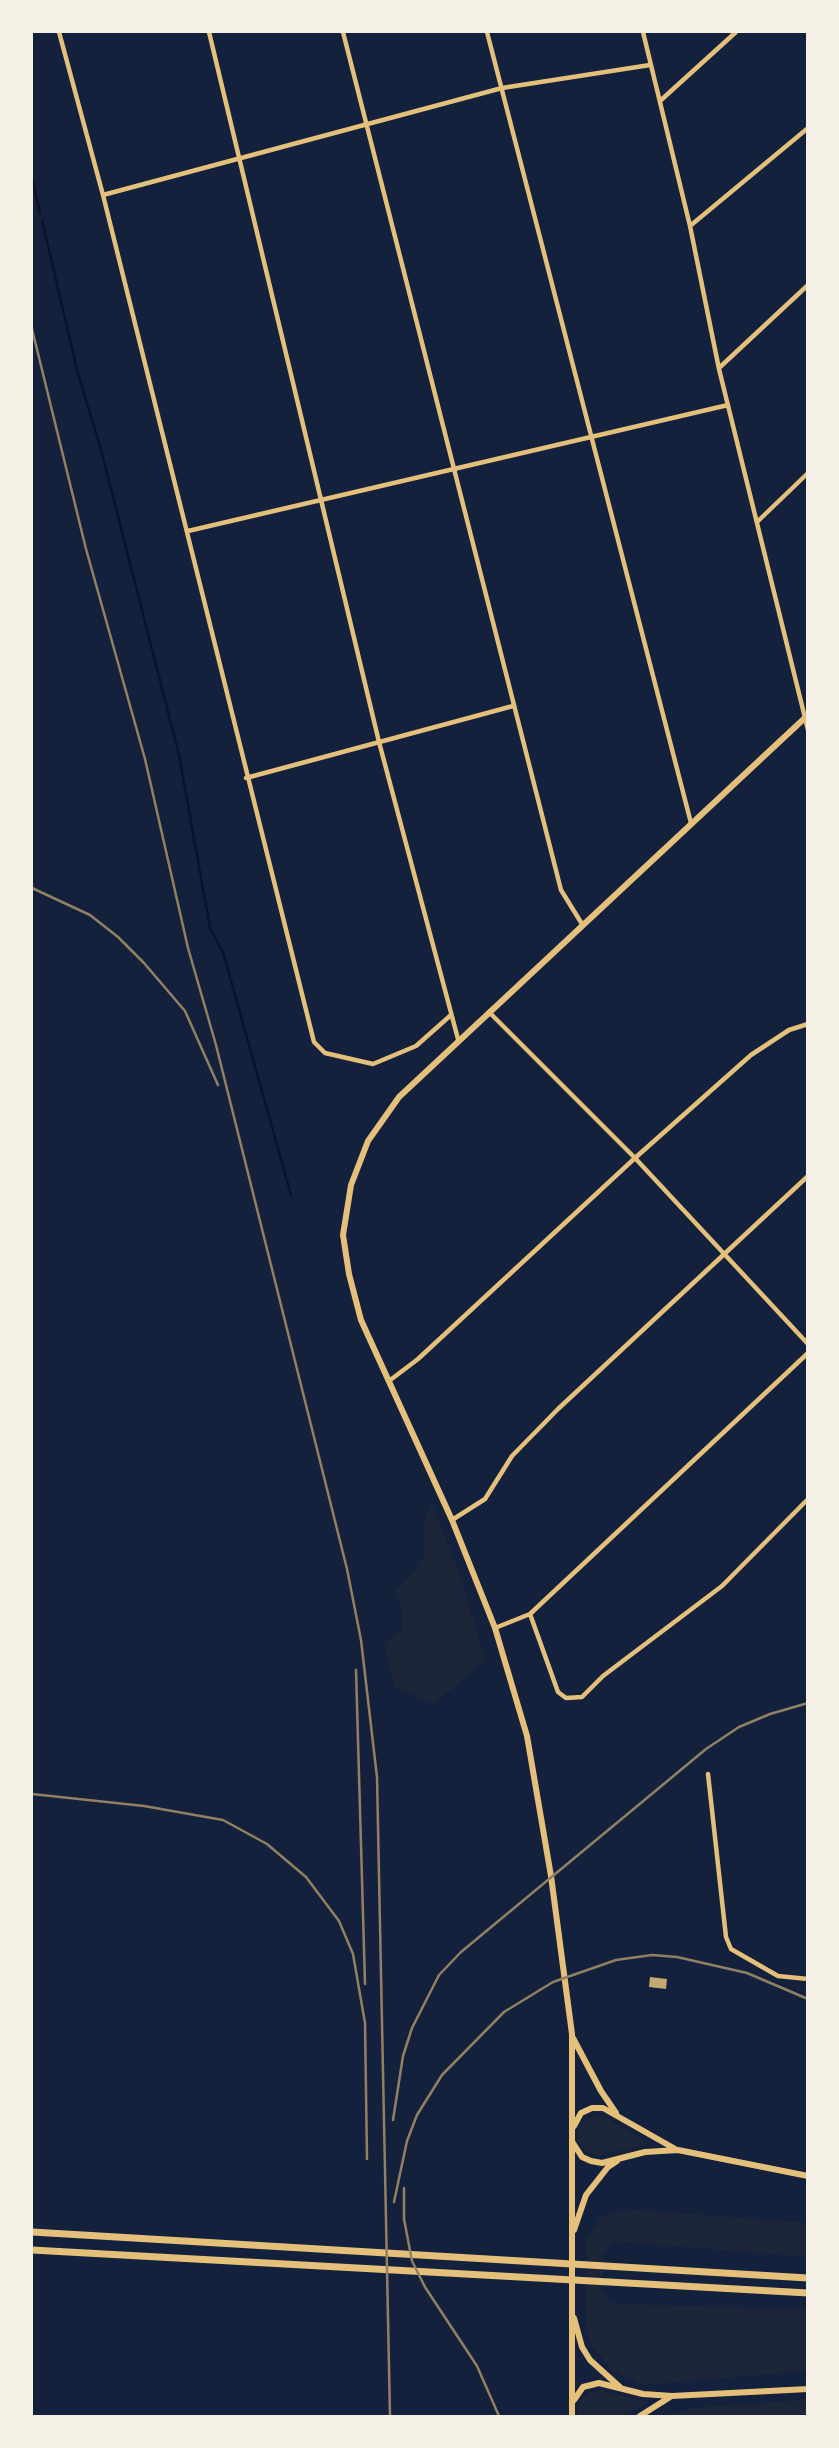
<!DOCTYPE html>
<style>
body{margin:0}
#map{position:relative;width:839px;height:2448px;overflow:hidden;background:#14213d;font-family:"IBM Plex Serif",serif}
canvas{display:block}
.frame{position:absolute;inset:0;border:33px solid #f6f1e7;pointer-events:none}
</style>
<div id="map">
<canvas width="839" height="2448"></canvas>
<div class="frame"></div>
</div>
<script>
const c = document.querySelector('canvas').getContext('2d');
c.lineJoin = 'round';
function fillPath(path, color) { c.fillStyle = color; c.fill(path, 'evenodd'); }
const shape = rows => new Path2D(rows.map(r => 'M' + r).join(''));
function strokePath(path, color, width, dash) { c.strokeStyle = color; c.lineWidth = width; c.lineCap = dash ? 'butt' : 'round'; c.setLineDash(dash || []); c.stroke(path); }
fillPath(shape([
 [431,1503,459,1573,486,1660,434,1704,395,1688,383,1644,403,1630,402,1609,395,1591,415,1571,424,1555,424,1524],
 [597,2116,609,2119,648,2144,597,2156,586,2151,578,2141,578,2131,585,2120],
 [625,2209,807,2223,807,2257,616,2241,603,2253,602,2290,610,2302,619,2304,807,2309,807,2371,641,2385,612,2370,592,2346,587,2333,587,2238,602,2216],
 [600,2390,613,2394,649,2402,625,2416,577,2416,579,2401,589,2392],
 [807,2400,807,2414,793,2416,667,2416,689,2408]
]), '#1d2539');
strokePath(shape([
 [32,178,40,213],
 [42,220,78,374,100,446,179,755,210,928,223,952,291,1195]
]), '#0b132b', 2.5);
fillPath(shape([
 [650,1977,667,1979,666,1989,649,1987]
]), '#c6a872');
strokePath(shape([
 [59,32,103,195,314,1042,325,1053,373,1064,416,1046,451,1015],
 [209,32,379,742,458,1039],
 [343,32,561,890,582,924],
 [487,32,691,823],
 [643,32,690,226,719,369,808,730],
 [660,101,736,32],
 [103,195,502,88,650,65],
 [690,226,808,128],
 [719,368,808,285],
 [757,522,808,473],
 [188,531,728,405],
 [246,778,513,706],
 [489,1012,635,1158,808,1344],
 [389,1381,418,1359,635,1158,751,1055,789,1030,808,1024],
 [452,1520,485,1499,512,1456,558,1409,808,1176],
 [530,1614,558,1692,566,1698,582,1697,603,1676,722,1586,808,1499],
 [495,1628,530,1614,808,1353],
 [708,1774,726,1937,731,1949,778,1976,808,1979]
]), '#e5c07b', 4.5);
strokePath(shape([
 [573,2038,601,2091,616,2113],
 [574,2126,581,2113,592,2108,603,2108,677,2150],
 [573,2143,582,2157,591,2161,602,2163,645,2152,678,2150,808,2176],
 [574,2230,586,2195,608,2167,617,2161],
 [574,2318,582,2347,590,2360,621,2388],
 [574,2400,583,2387,599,2383,643,2394,672,2396,808,2389],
 [572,2416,572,2034,551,1876,527,1736,495,1628,452,1520,361,1320,349,1274,343,1235,351,1185,368,1141,399,1097,808,715],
 [640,2416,670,2397]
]), '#e5c07b', 6);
strokePath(shape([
 [32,2232,808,2278],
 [32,2250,808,2293]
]), '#e5c07b', 7);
strokePath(shape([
 [32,329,86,549,145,759,188,948,216,1045,347,1569,361,1640,377,1777,390,2416],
 [32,888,90,915,118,937,144,963,185,1011,218,1085],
 [356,1670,365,1984],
 [32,1794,144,1806,223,1820,267,1844,306,1877,339,1921,353,1954,365,2023,367,2159],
 [393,2120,403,2056,412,2028,439,1975,461,1952,706,1749,739,1727,770,1714,808,1703],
 [404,2188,404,2219,412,2261,425,2287,477,2366,499,2416],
 [394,2202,407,2141,417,2115,442,2075,504,2012,553,1982,616,1960,652,1955,677,1957,747,1973,808,1999]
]), '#918062', 2.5);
</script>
